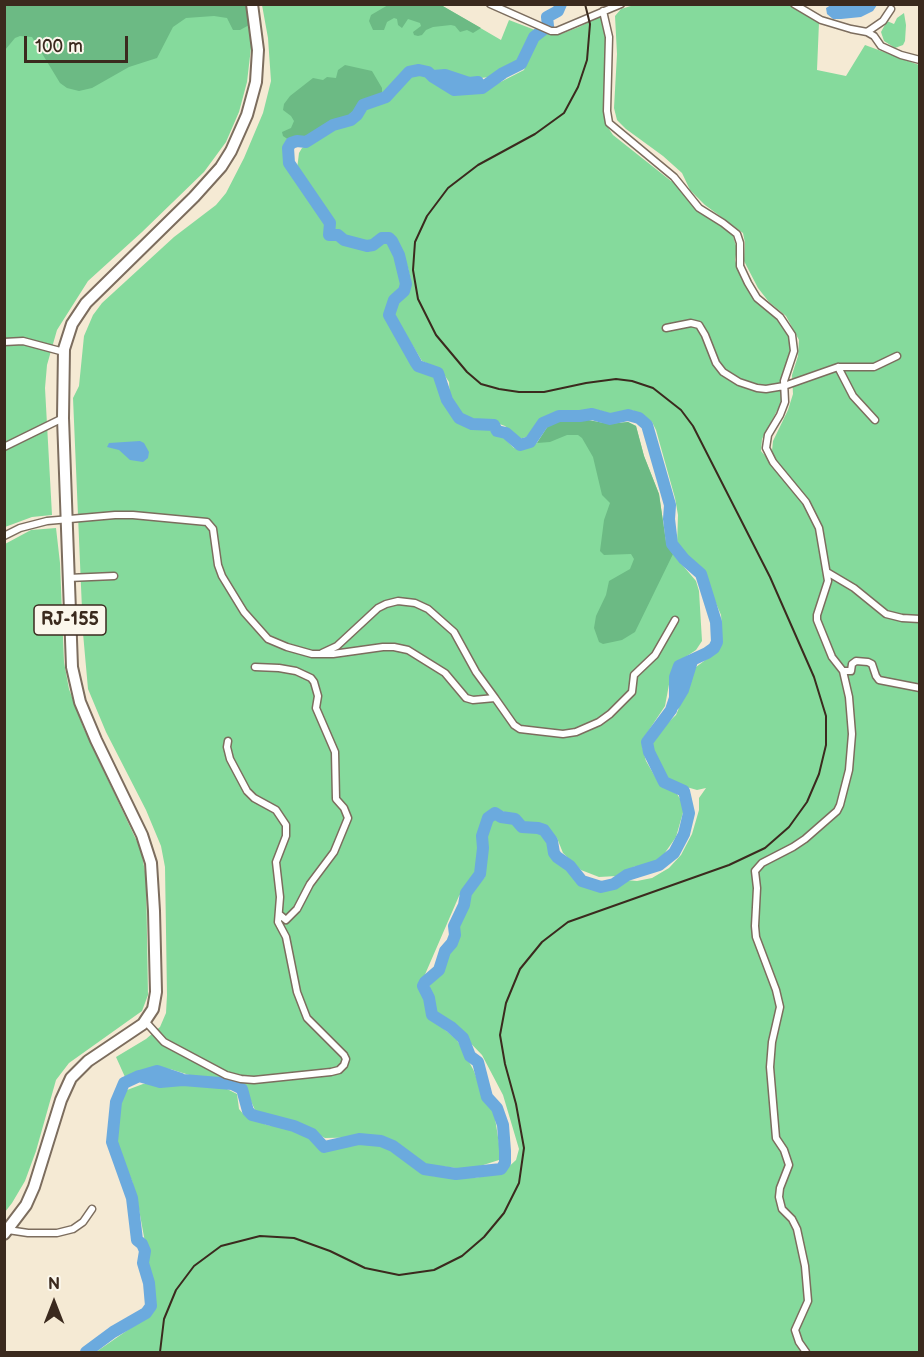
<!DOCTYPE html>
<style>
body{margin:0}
#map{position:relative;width:924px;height:1357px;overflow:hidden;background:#f5ead4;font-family:"Balsamiq Sans",sans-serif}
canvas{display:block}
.frame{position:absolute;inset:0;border:6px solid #3b2a1e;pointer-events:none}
.north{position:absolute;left:24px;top:1273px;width:60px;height:60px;-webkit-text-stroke:4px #fbf7ec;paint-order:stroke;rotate:0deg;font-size:16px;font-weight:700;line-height:24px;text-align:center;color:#3b2a1e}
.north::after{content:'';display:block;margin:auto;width:21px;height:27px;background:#3b2a1e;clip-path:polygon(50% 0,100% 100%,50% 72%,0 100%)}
.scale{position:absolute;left:24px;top:36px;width:104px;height:27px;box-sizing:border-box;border:3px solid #3b2a1e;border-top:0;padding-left:8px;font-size:18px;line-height:21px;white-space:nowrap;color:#3b2a1e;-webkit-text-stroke:4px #fbf7ec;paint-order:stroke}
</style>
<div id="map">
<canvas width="924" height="1357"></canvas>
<div class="frame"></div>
<div class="north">N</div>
<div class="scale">100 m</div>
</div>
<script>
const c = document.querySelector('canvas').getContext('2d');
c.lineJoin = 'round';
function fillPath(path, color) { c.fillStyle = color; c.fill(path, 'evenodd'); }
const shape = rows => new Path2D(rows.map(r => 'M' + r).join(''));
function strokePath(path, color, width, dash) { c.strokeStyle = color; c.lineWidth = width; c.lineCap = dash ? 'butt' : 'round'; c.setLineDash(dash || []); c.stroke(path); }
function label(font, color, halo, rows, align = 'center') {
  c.font = font + ' "Balsamiq Sans",sans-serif'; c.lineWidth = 4.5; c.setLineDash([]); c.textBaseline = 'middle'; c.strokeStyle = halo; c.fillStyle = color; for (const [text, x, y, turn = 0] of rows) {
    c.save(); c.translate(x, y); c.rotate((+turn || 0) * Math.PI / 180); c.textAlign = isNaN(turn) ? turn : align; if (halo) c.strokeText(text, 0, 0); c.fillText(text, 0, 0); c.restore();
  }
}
fillPath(shape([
 [5,5,246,5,251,24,252,39,247,82,239,112,226,142,204,172,142,232,88,281,57,330,47,365,45,388,52,515,32,517,5,527],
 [262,5,441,5,501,40,509,20,535,30,520,60,490,77,471,79,450,73,434,73,416,67,406,69,385,94,361,102,349,116,330,121,310,135,289,140,285,147,285,161,291,175,312,201,326,224,327,237,337,239,366,249,385,241,391,244,397,257,402,285,391,300,386,316,414,365,435,374,443,399,454,419,473,428,491,429,501,435,514,448,519,449,537,443,548,426,556,421,588,420,609,424,628,422,636,426,644,456,659,494,666,542,673,554,696,581,699,591,702,641,696,650,675,664,670,679,665,706,643,739,642,746,646,761,660,785,677,794,683,803,684,809,676,837,662,857,652,863,633,867,617,876,599,877,581,870,563,853,557,838,546,828,525,822,514,814,496,810,488,811,483,817,477,837,478,858,476,872,459,896,420,986,429,1016,457,1040,474,1071,484,1100,491,1107,495,1118,500,1150,499,1160,477,1167,464,1169,423,1164,399,1146,372,1137,325,1138,297,1124,261,1114,255,1110,245,1088,228,1080,199,1078,170,1069,158,1068,148,1068,125,1077,116,1057,146,1039,160,1027,166,1013,167,995,165,867,161,846,146,810,106,732,88,689,83,633,73,398,79,386,84,336,93,315,102,303,174,237,216,205,226,193,244,158,263,113,271,81,268,38],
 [634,5,791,5,819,22,817,70,846,76,865,45,919,65,919,1352,96,1352,148,1316,153,1303,153,1286,138,1204,132,1181,116,1144,119,1106,122,1095,127,1090,143,1084,183,1084,223,1087,237,1094,239,1109,245,1116,267,1125,290,1128,311,1137,322,1150,326,1151,333,1150,346,1144,375,1144,388,1147,418,1170,432,1176,474,1178,502,1173,516,1160,519,1149,503,1095,482,1055,454,1026,436,1014,429,989,430,985,445,964,447,953,456,940,460,921,468,897,476,885,485,877,487,848,484,835,491,819,496,817,502,821,511,820,518,829,525,832,542,832,548,840,553,857,571,869,581,884,600,890,616,889,625,880,637,881,652,878,669,868,681,855,692,834,699,810,699,798,706,788,697,790,669,782,661,772,650,745,655,735,676,715,696,667,719,650,722,627,721,615,703,573,685,558,677,546,678,515,675,498,656,430,652,422,644,416,632,410,612,414,594,409,577,412,567,411,547,417,530,436,519,439,505,426,491,421,472,420,460,414,450,397,449,382,445,376,435,367,422,361,394,315,394,305,408,291,411,281,408,268,398,241,390,235,384,235,375,238,371,243,367,243,335,232,329,214,297,169,299,153,302,148,320,137,329,129,353,121,367,109,383,102,412,74,423,73,452,93,481,92,524,70,537,38,543,32,561,34,579,27,603,15,606,47,604,102,606,123,609,129,613,135,671,181,675,182,702,213,732,233,737,249,735,260,740,275,754,300,777,319,790,337,790,350,781,379,782,397,780,405,762,439,761,451,767,458,772,451,773,441,788,410,793,394,792,375,798,356,799,340,786,316,769,302,758,288,744,261,745,243,743,233,705,205,690,190,682,173,663,156,626,129,617,120,614,108,617,54,615,16,621,9],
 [904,13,906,25,905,41,903,45,895,48,884,41,881,32,887,21,894,24,897,18],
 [56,528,60,563,64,662,69,689,83,727,141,850,146,877,148,995,142,1011,69,1063,56,1080,36,1151,25,1181,12,1203,5,1212,5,544,31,530]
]), '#85da9c');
fillPath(shape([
 [5,5,246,5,251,24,240,30,233,30,227,18,214,16,186,18,173,27,157,58,129,67,92,88,79,91,67,88,60,83,32,37,20,36,15,38,5,50],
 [388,5,441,5,481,28,473,33,467,30,460,32,455,26,451,25,433,27,426,30,422,35,418,36,414,35,413,32,421,26,420,23,408,19,402,28,398,25,397,19,394,18,387,22,384,30,373,30,369,21,371,15],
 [345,65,372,71,382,88,382,95,361,102,349,116,330,121,310,135,289,140,283,136,282,132,291,128,294,121,291,116,283,110,284,104,290,96,313,78,323,80,327,77,336,78,338,70],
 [588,420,609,424,628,422,636,426,644,456,659,494,666,542,673,554,635,632,622,640,603,644,599,642,594,628,596,616,606,595,609,581,630,569,634,559,631,554,604,555,600,551,604,520,610,503,602,495,593,457,582,438,578,435,567,435,550,442,537,443,548,426,556,421]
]), '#6cba84');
fillPath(shape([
 [831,5,831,4,877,5,873,11,861,17,841,19,833,19,827,14,826,8],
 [140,441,144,443,149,452,148,458,143,462,130,460,119,450,107,447,109,443]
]), '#6baade');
strokePath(shape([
 [433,76,445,75,469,83,478,82],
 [674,705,683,690,692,661],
 [140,1076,157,1071,181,1079],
 [86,1352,113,1332,146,1313,151,1306,149,1283,143,1263,145,1251,142,1244,137,1240,132,1198,112,1142,116,1102,124,1083,139,1076,160,1082,183,1080,232,1084,242,1089,248,1111,252,1115,294,1126,312,1134,324,1147,359,1139,381,1141,393,1146,424,1169,456,1174,501,1169,505,1163,505,1151,503,1125,497,1108,487,1097,478,1062,470,1056,463,1038,451,1027,432,1015,429,998,423,986,425,982,439,970,445,951,452,943,455,935,454,926,464,905,466,893,480,874,483,848,482,836,488,818,495,813,501,817,515,819,522,827,538,828,544,830,552,841,554,853,557,857,570,866,582,881,601,887,614,884,627,875,659,865,674,853,684,834,689,813,684,791,664,782,649,752,647,742,671,710,675,698,675,677,679,666,707,653,714,648,717,642,716,622,701,574,684,559,672,544,669,519,670,505,647,425,639,418,628,415,610,419,592,414,580,416,559,416,543,423,530,442,520,445,506,433,497,431,494,425,472,424,459,418,447,400,438,373,418,366,416,363,389,315,394,300,404,291,406,284,399,255,392,241,389,238,382,238,373,245,367,246,344,240,338,235,329,235,330,223,289,163,288,148,291,143,297,141,306,142,333,125,351,120,357,115,363,105,386,97,409,72,419,70,428,72,433,77,454,90,482,88,503,73,521,64,534,37,548,26,547,17,558,11,561,4]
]), '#6baade', 12);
const street = shape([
 [490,4,551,31,557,31,621,4],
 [794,4,821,20,851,29,867,32,874,36,881,46,901,55,920,60],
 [603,11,609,37,607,111,609,123,674,177,699,208,723,223,737,234,740,243,740,266,748,283,757,298,780,317,792,335,794,351,784,381,785,402,780,415,768,435,766,448,773,462,806,502,819,528,828,581,817,615,817,620,832,657,843,671,851,671,852,664,856,661,868,662,872,664,876,676,879,680,920,688],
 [867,32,883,21,891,9],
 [666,328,691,323,699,325,705,335,716,363,723,372,739,382,757,388,766,389,784,386,838,367,874,367,897,356],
 [4,342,23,341,64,352],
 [838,367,853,396,875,420],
 [4,447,63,418],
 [4,536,20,528,47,521,115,515,133,515,207,522,213,529,218,565,222,576,244,612,268,639,287,647,312,654,333,654,383,647,394,647,408,650,445,673,466,698,473,700,495,698,514,725,520,729,537,731,563,734,576,732,599,722,610,714,632,692,634,675,655,655,675,620],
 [827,572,854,588,886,614,902,618,920,619],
 [68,578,114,576],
 [322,653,337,646,378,608,386,604,398,601,415,603,428,609,454,632,476,672,495,698],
 [255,667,279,668,296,671,311,678,314,682,318,696,316,708,335,752,336,799,344,808,348,818,334,852,310,884,297,909,286,920,279,914],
 [145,1021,164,1042,226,1075,241,1079,254,1080,331,1072,339,1070,344,1065,346,1059,344,1055,307,1018,297,992,286,937,278,922,280,897,276,862,286,836,286,825,276,810,254,798,247,791,230,759,227,747,228,741],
 [8,1230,28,1233,57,1233,73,1229,83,1222,92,1209],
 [806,1352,799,1342,795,1330,808,1301,805,1266,797,1229,792,1219,782,1209,779,1197,780,1188,789,1165,784,1150,776,1138,770,1067,772,1042,780,1007,776,990,756,937,755,926,757,888,755,871,762,863,793,847,805,839,837,811,840,805,849,770,852,734,849,697,843,671]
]);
const primary = shape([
 [4,1234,26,1205,34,1187,61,1100,71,1078,88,1061,143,1024,153,1009,156,992,154,911,151,863,142,835,96,740,80,702,72,667,63,418,64,349,72,324,86,303,194,197,221,167,231,151,247,115,256,82,258,50,252,4]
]);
strokePath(street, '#7c6d5e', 9);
strokePath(primary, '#7c6d5e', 14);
strokePath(street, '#fff', 6);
strokePath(primary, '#fff', 10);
strokePath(shape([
 [160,1352,164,1319,176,1290,194,1266,221,1246,260,1236,294,1238,330,1251,365,1268,399,1275,434,1270,462,1256,484,1237,504,1213,519,1183,524,1148,516,1104,505,1064,500,1035,506,1003,520,969,542,942,568,922,729,865,765,848,789,827,807,802,819,774,826,745,826,716,814,677,770,577,693,426,681,410,653,388,632,381,616,379,586,383,544,392,519,392,499,389,481,384,467,372,436,335,418,299,413,270,415,242,427,216,448,188,478,165,535,134,564,113,578,87,587,60,590,24,585,4]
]), '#3b2a1e', 2);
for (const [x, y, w] of [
 [70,620,72]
]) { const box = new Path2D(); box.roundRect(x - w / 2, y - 15, w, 30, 4.5); c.fillStyle = '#fbf7ec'; c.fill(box); strokePath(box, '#3b2a1e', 1.5); }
label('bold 18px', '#3b2a1e', null, [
 ["RJ-155",70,620]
]);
</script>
